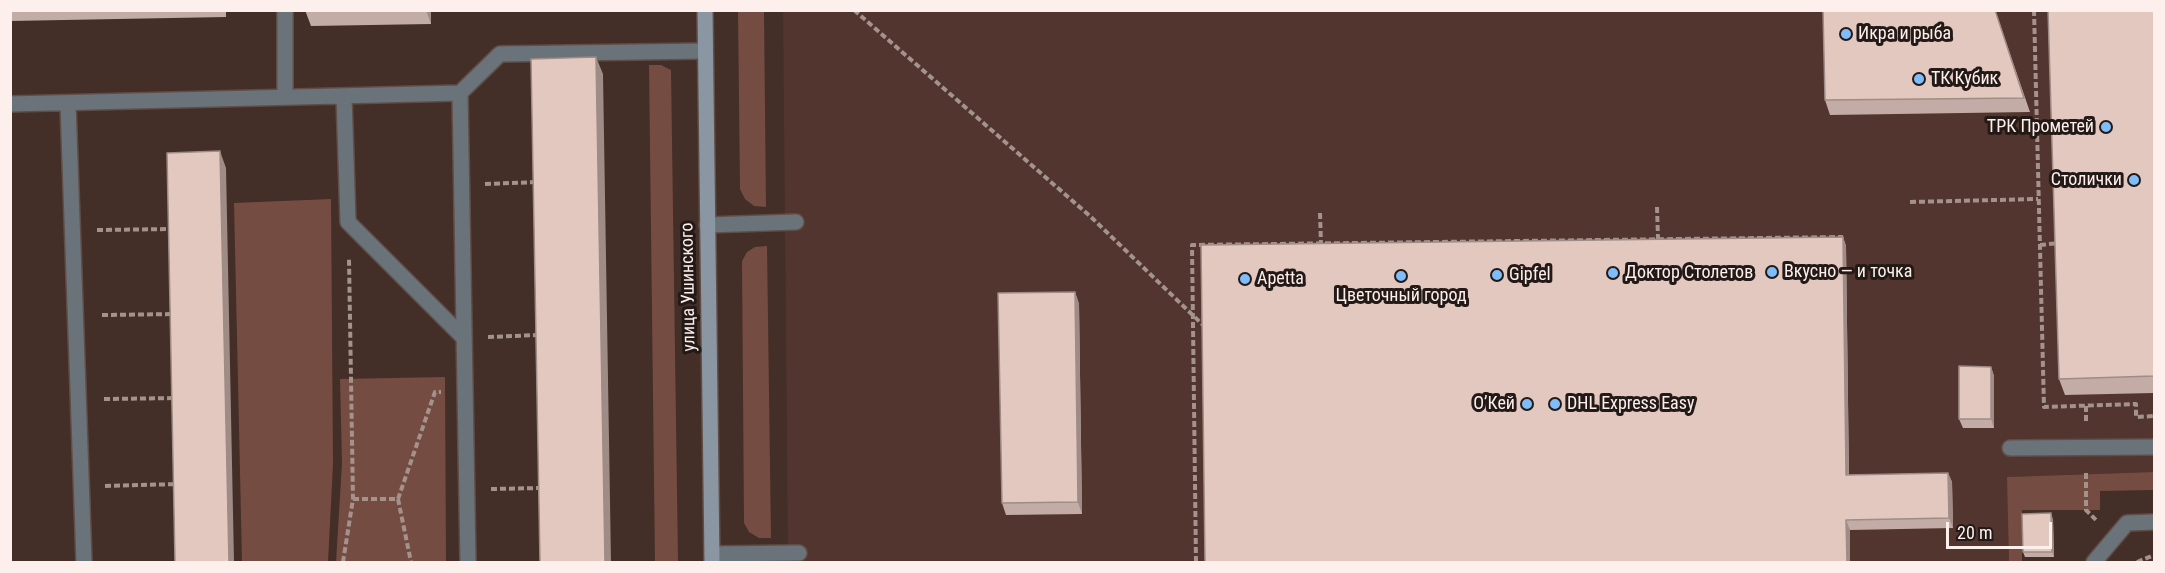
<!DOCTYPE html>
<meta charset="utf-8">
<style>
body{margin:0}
#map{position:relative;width:2165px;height:573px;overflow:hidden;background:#432e28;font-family:"Roboto Condensed",sans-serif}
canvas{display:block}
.frame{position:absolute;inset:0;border:12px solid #fdefeb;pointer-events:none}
.scale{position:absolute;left:1946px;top:522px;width:106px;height:27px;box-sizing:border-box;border:3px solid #fdefeb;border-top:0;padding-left:8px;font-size:18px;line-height:21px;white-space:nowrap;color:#fdefeb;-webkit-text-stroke:4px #231916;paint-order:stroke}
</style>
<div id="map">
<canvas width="2165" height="573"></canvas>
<div class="frame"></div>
<div class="scale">20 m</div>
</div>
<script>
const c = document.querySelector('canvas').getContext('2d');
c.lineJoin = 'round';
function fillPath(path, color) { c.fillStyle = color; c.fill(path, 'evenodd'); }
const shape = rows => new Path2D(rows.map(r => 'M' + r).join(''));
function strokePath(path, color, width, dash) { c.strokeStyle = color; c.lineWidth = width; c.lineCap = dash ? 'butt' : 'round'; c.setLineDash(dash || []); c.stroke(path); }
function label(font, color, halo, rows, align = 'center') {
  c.font = font + ' "Roboto Condensed",sans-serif'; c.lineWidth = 6; c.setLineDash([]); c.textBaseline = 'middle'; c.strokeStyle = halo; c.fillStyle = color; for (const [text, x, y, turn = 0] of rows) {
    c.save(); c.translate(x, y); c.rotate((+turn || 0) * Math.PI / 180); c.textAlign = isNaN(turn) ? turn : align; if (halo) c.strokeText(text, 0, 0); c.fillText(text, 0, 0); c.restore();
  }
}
fillPath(shape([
 [783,11,2154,11,2154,472,2008,477,2009,562,788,562]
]), '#51352e');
fillPath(shape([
 [738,11,764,11,766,207,754,206,745,199,740,189],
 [649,65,661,65,671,70,678,562,655,562],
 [331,199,333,464,328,562,242,562,234,203],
 [767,246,771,538,759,538,749,532,744,523,742,261,747,252,755,247],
 [445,377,446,562,336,562,342,463,340,379],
 [2154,472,2154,490,2100,491,2100,510,2022,510,2022,562,2009,562,2007,477]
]), '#754c41');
const lane = shape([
 [285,10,285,97],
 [460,93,468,562],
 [344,96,348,222,464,338],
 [10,104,460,93,500,54,705,51],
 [68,104,84,562],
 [707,225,796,222],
 [2010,448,2154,447],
 [712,554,799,553],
 [2094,562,2127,523,2154,522]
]);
const secondary = shape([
 [705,10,712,562]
]);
strokePath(lane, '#614d47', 18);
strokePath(secondary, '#614d47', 18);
strokePath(shape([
 [854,10,1091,217,1203,325],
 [2034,10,2044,407,2136,404,2136,417,2154,416],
 [485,184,538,182],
 [1910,202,2038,199],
 [1657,207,1658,239],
 [1320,213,1321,244],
 [97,230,174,229],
 [2040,245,2060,243],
 [102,315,175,314],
 [488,337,538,335],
 [104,399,177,398],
 [2086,421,2086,406],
 [2086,473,2086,510,2097,521],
 [105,486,179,484],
 [491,489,541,488],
 [353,499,398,499,435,392,441,392],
 [398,499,411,562],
 [343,562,353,499,349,259],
 [1196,562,1192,245,1843,237],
 [2137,562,2154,555]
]), '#a4928d', 4, [6, 3]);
strokePath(lane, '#6b737a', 15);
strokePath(secondary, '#8a96a2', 15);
fillPath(shape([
 [10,10,226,10,226,17,10,21],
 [305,10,431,10,431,24,311,26],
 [1995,10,2030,112,1830,115,1825,100],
 [2154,10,2154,393,2065,395,2059,379],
 [1843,237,1846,246,1849,475,1948,473,1952,482,1953,528,1850,530,1205,562],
 [1075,292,1079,304,1082,514,1006,515,1002,503],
 [1991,367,1994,376,1994,428,1963,428,1959,419],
 [2053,519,2054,557,2025,557,2023,552]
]), '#c3aca5');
fillPath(shape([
 [426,10,431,10,431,24],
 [596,57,603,74,611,562,605,562],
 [220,151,226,168,234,562,229,562],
 [1843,237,1846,246,1849,484,1846,475],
 [1075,292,1079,304,1082,514,1078,502],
 [1991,367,1994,376,1994,428,1991,419],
 [1948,473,1952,482,1953,528,1949,518],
 [2051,513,2053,519,2054,557,2052,552],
 [10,516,11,562,10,562],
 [1846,520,1850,530,1850,562,1847,562]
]), '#9f8c86');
const building = shape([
 [1823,10,1995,10,2024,98,1825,100,1823,10],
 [2048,10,2154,10,2154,376,2059,379,2048,10],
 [596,57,605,562,540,562,531,59,596,57],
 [220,151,229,562,175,562,167,153,220,151],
 [1843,237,1846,475,1948,473,1949,518,1846,520,1847,562,1205,562,1201,245,1843,237],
 [1075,292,1078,502,1002,503,998,293,1075,292],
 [1959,366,1991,367,1991,419,1959,419,1959,366],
 [2051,513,2052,552,2023,552,2022,514,2051,513]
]);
fillPath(building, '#e3c8c0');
strokePath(building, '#9f8c86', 1.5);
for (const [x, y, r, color] of [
 [1846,34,6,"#7fbdfa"],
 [1919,79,6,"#7fbdfa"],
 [2106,127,6,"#7fbdfa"],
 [2134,180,6,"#7fbdfa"],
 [1772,272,6,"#7fbdfa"],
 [1613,273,6,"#7fbdfa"],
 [1497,275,6,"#7fbdfa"],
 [1401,276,6,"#7fbdfa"],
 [1245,279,6,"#7fbdfa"],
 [1527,404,6,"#7fbdfa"],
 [1555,404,6,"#7fbdfa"]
]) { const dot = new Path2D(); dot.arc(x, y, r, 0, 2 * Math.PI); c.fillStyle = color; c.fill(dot); strokePath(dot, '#231916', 2); }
label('18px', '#fdefeb', '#231916', [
 ["Икра и рыба",1858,34],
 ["ТК Кубик",1931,79],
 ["ТРК Прометей",2094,127,"right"],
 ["Столички",2122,180,"right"],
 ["Вкусно — и точка",1784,272],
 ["Доктор Столетов",1625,273],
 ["Gipfel",1509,275],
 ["Apetta",1257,279],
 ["Цветочный город",1401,296,"center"],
 ["О’Кей",1515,404,"right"],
 ["DHL Express Easy",1567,404]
], 'left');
label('18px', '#fdefeb', '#231916', [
 ["улица Ушинского",689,287,-91]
]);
</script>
